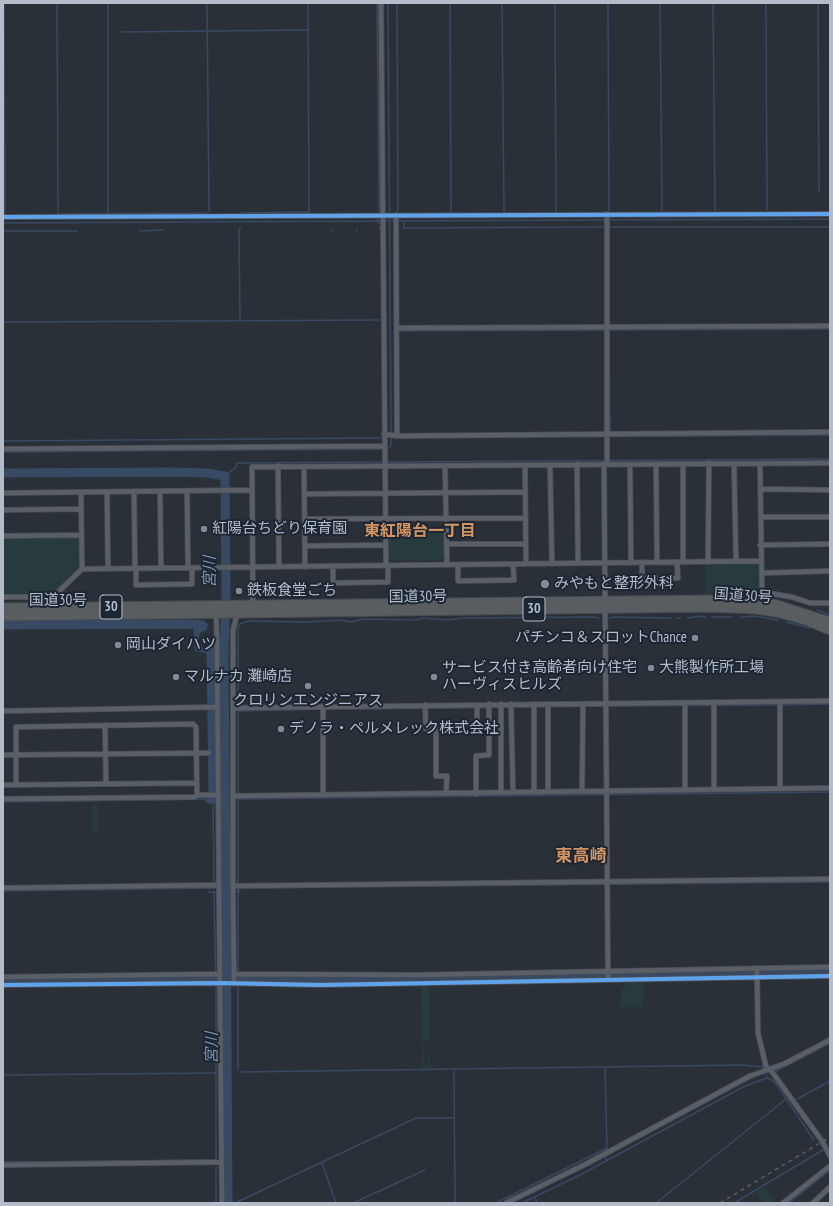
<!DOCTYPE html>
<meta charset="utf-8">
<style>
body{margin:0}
#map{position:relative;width:833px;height:1206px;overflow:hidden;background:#2a3038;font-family:"PT Sans Narrow",sans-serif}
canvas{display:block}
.frame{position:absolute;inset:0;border:4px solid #b4bcc9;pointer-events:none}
</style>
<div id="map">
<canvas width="833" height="1206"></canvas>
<div class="frame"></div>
</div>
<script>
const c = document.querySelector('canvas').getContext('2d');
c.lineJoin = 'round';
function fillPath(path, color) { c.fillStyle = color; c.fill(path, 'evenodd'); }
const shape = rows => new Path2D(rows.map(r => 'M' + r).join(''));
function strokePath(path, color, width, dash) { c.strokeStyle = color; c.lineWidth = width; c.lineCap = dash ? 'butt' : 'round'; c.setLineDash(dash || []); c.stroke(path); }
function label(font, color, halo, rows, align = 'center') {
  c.font = font + ' "PT Sans Narrow","Noto Sans JP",sans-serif'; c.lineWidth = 4; c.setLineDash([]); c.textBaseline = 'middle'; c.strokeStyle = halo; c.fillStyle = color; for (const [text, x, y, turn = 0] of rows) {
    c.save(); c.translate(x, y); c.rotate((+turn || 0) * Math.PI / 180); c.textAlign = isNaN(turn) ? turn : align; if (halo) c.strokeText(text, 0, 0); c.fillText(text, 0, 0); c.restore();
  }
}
fillPath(shape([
 [390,521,406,521,406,533,444,532,444,558,439,560,391,561,388,559,387,524],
 [79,537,80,568,52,595,3,595,3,538],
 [758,563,760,568,759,596,705,593,706,564],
 [92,805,98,805,98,832,94,834,92,834],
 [625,983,644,983,643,1007,620,1007,621,989,625,989],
 [421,984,429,984,430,1068,422,1068],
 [423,1041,429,1041,428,1065,424,1065],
 [765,1187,775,1203,763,1203,756,1192]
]), '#273a3e');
fillPath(shape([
 [193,623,207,623,208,625,199,635,199,642,202,647,212,649,214,652,213,661,210,661,206,653,195,651]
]), '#384963');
strokePath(shape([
 [4,3,5,214],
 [57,3,58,214,206,213],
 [108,3,108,214],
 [207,3,209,211],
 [308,3,309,213],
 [377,3,379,210],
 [388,3,391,433],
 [397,3,398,211],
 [450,3,451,212],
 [502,3,504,212],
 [555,3,556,211],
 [608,3,609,212],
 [660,3,662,211],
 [713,3,715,210],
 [766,3,767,210],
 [818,3,819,192],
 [119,32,308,30],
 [240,213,309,212],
 [378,219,379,223],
 [386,221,830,219],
 [404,221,404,228,605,227],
 [3,223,379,221],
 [379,228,379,229],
 [332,229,332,231],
 [3,231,77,231],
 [139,231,163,230],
 [357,231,357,230],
 [609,243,609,227,830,227],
 [240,320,239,229,241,229],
 [3,322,380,320],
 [399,331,830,329],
 [609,346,610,431],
 [520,437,830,435],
 [3,441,381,438],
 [387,449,391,446,391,437],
 [3,452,383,449],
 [225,476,235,468,237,463,830,459],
 [817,610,830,615],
 [712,617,732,617],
 [741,617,755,616,778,620],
 [610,618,615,617,671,618],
 [677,618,680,618],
 [687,618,702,616,705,617],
 [786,622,810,628],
 [219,636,224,636],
 [221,652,237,652],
 [783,705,830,704],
 [609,706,777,705],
 [348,709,604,706],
 [238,711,320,709],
 [213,799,214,883],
 [238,799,830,792],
 [3,802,209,799],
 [238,888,830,882],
 [3,891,214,888],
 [238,891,238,628,240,624,248,621,308,622,342,620,349,622,364,619,416,620,423,618,448,620,463,618,592,617,599,618],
 [209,892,240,892,239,890],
 [214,893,216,990,216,1161],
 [238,893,238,981],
 [755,981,756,1034,764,1068],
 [238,1070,238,986],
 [454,1070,455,1203],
 [776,1071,830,1043],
 [241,1072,741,1065,763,1067],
 [3,1075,215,1073],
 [766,1075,767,1078,774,1081,814,1140],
 [797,1099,830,1081],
 [606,1161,743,1087,767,1078],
 [3,1162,213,1160],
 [322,1163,336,1203],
 [216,1167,216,1203],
 [535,1197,537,1203],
 [237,1202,416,1118,454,1118],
 [353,1203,425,1170],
 [496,1203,607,1148,605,1068],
 [522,1203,582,1174,606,1161,606,1156],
 [599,1203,601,1202],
 [656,1203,786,1099],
 [734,1203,823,1150],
 [789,1203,830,1170]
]), '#384963', 1.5);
strokePath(shape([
 [3,473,171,472,207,473,225,476,226,598,224,652,226,891],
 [3,625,195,624,202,625,203,627],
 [209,650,211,652,213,799,209,799],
 [226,893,228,1203],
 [3,981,215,978,302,980,830,972]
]), '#384963', 9);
const street = shape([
 [381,3,386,566],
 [607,214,607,464],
 [396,215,397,436],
 [3,217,830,214],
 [397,328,830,326],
 [384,434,397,436,830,432],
 [3,449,383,446],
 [577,464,578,563],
 [604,464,608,980],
 [630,464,631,563],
 [656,464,657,562],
 [683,464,683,562],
 [734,464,736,561],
 [760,464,762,592,792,597,810,603,830,603],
 [525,465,526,564],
 [550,465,552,564],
 [278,466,279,567],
 [304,466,305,567],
 [445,466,447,565],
 [760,489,830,490],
 [134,492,135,569],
 [160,492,161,568],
 [187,492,188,568],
 [3,493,252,490],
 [81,493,82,569],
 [107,493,108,569],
 [305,494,525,492],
 [3,510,81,509],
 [761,517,830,517],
 [305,519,525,518],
 [3,536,81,535],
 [446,544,525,544],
 [760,545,830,544],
 [305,546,385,545],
 [642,562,642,578,678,578,677,562],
 [708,562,709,463],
 [458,565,458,581,514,580,513,564],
 [333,566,333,583,388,582,388,566],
 [136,569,136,585,192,584,192,568],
 [762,573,830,571],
 [3,597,53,597,82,569,760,561],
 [253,605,252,467,830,463],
 [216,613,217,642,219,891],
 [685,703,685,790],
 [511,704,513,792],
 [425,705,426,729,436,729,436,776,447,776,446,794],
 [323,706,323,795],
 [234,708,830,701],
 [3,711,218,707],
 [105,725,106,783],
 [477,732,477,705],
 [3,755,209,753],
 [16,784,16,727,193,724,196,727,197,795,219,795],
 [3,785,197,783],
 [780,789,780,702],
 [714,790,714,702],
 [501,792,501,704],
 [534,792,534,704],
 [548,792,548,704],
 [582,792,583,704],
 [476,794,476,756,489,755,489,704],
 [233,796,830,788],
 [3,799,195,797,197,795],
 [233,886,830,879],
 [3,888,219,885],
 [233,891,233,630,238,611],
 [219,893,222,1203],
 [233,893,234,983],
 [757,968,758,1033,767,1070],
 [234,974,415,975,830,967],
 [3,977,219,974],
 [3,985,221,983,320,985,830,976],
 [770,1069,822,1141,830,1156],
 [3,1165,221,1162],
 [506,1203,586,1164,750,1076,784,1064,830,1040],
 [783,1203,830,1166],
 [813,1203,830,1187]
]);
const highway = shape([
 [3,608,712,600,757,602,777,605,830,622],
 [3,616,708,607,756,609,776,612,806,620,830,630]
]);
strokePath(street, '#484c53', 6);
strokePath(highway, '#474c53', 11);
strokePath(street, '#5a5e66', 4.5);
strokePath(highway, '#5a5d60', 9);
strokePath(shape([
 [720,1203,830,1137]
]), '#595d64', 1.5, [4, 4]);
strokePath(shape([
 [3,217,830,214],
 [3,985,221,983,320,985,830,976]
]), '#60a3ed', 4);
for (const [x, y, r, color] of [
 [204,529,4,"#848b96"],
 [545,584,5,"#848b96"],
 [239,591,4,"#848b96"],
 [695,638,4,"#848b96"],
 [118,645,4,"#848b96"],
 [651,668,4,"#848b96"],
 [176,677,4,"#848b96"],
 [434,677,4,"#848b96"],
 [308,686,4,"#848b96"],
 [281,729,4,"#848b96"]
]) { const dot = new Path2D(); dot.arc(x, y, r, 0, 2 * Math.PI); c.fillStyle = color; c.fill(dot); strokePath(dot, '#1d2633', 1.5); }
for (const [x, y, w] of [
 [111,607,22],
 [534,609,22]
]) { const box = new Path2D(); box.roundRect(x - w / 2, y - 12, w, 24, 3); c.fillStyle = '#1d2633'; c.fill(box); strokePath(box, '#b4bcc9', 1); }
label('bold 14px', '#b4bcc9', null, [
 ["30",111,607],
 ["30",534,609]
]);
label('15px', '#b4bcc9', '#1d2633', [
 ["紅陽台ちどり保育園",212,529],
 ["みやもと整形外科",554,584],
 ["鉄板食堂ごち",247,591],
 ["パチンコ＆スロットChance",687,638,"right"],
 ["岡山ダイハツ",126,645],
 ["サービス付き高齢者向け住宅",442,668],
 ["ハーヴィスヒルズ",442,685],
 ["大熊製作所工場",659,668],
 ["マルナカ 灘崎店",184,677],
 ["クロリンエンジニアス",308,701,"center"],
 ["デノラ・ペルメレック株式会社",289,729]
], 'left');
label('15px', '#b4bcc9', '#1d2633', [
 ["国道30号",743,596,4],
 ["国道30号",418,597,-1],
 ["国道30号",58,601]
]);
label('bold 16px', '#d59563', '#1d2633', [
 ["東紅陽台一丁目",420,531]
]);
label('italic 16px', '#7c92b1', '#1d2633', [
 ["宮川",210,572,-90],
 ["宮川",212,1048,-90]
]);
label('bold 17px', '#d59563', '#1d2633', [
 ["東高崎",581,856]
]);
</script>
